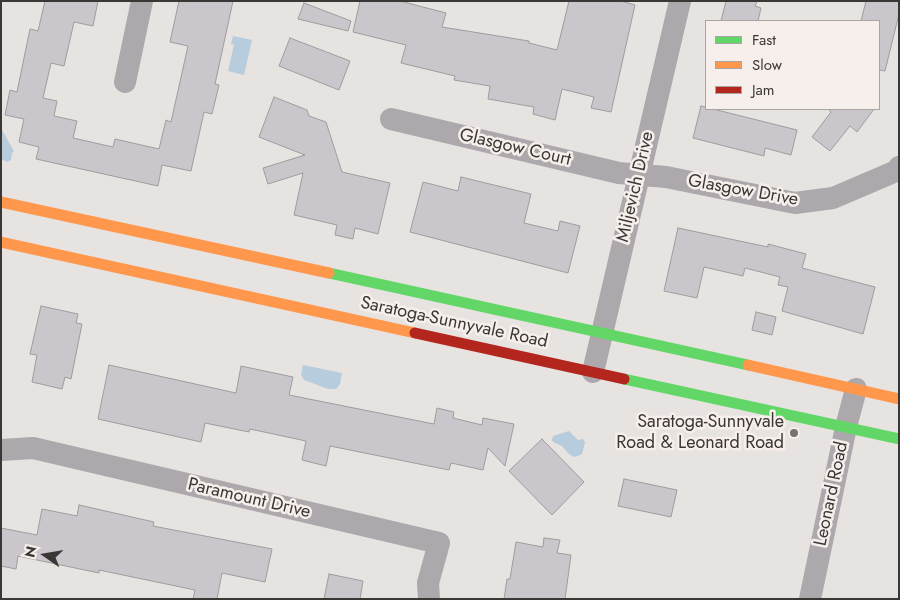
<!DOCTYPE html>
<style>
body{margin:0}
#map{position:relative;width:900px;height:600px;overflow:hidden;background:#e7e3e1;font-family:Jost,sans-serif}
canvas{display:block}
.frame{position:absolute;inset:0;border:2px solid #3a3735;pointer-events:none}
.legend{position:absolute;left:705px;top:20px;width:175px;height:90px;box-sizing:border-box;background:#f7efeb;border:1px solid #aba5a2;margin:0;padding:6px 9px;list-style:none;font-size:15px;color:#3a3735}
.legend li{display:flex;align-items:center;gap:10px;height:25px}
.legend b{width:25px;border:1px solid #aba5a2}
.north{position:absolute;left:20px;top:530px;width:50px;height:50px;-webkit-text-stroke:4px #f7efeb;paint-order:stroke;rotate:283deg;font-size:14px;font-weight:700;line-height:20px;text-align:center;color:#3a3735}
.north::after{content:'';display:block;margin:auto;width:18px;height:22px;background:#3a3735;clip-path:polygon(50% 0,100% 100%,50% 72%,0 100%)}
</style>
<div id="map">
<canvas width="900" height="600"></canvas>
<div class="frame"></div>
<ul class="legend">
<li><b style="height:6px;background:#63d668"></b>Fast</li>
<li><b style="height:6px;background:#ff974d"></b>Slow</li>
<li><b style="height:6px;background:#b3261e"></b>Jam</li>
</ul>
<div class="north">N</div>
</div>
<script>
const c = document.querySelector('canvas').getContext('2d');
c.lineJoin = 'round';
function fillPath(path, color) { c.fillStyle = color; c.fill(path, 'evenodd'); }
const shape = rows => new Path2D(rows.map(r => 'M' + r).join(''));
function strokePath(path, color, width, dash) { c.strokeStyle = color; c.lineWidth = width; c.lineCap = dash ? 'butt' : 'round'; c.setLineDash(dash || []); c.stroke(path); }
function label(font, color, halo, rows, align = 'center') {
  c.font = font + ' Jost,sans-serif'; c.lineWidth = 5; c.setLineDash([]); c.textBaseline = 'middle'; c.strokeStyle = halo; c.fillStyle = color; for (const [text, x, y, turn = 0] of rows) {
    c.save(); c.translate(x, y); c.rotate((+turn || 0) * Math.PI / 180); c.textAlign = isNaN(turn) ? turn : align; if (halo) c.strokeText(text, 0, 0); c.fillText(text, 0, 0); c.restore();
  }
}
fillPath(shape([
 [233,36,252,40,244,75,228,71,234,45,231,44],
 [2,130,14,151,12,153,11,160,7,162,1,159],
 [303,365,342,373,340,384,336,389,328,389,304,380,301,375],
 [569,431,578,440,583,439,585,442,582,454,578,456,574,457,569,454,562,446,553,442,552,440,553,436]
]), '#b7ccdc');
const building = shape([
 [45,1,98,1,93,26,74,22,64,66,51,63,43,98,57,101,54,116,77,121,73,138,113,147,115,139,159,149,166,120,171,122,188,46,170,42,179,1,233,1,215,84,219,85,212,114,204,112,191,171,162,165,158,186,36,159,39,147,19,142,24,119,5,115,10,90,17,92,30,29,38,31,45,1],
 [360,1,400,1,446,13,442,27,529,41,529,43,557,50,569,1,621,1,635,5,611,112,591,108,594,97,562,89,555,120,533,114,534,107,488,99,490,86,454,80,455,76,401,63,406,45,353,32,360,1],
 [726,1,757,1,755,6,761,8,758,21,721,21,726,1],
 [866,1,899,1,899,14,885,71,879,70,879,21,861,21,866,1],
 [304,3,351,21,348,31,298,19,304,3],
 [290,38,350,61,339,90,279,66,290,38],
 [274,97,307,110,309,116,326,122,342,172,390,183,378,234,355,228,353,239,335,235,337,225,294,215,303,173,268,184,263,168,305,155,259,137,274,97],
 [701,106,797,130,791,155,765,148,764,156,693,138,701,106],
 [828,109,874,109,857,132,850,126,830,151,812,137,831,112,828,109],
 [461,177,531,194,524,223,558,231,560,221,580,226,568,273,410,232,423,182,458,191,461,177],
 [678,228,768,247,768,244,806,254,802,268,875,287,863,334,782,311,788,287,778,285,780,277,745,268,743,276,704,267,697,298,664,291,678,228],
 [41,306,78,314,76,323,82,324,71,379,65,377,62,389,32,382,37,355,30,354,41,306],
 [756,312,776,317,772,335,752,330,756,312],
 [109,365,236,393,241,366,293,377,289,395,434,424,437,408,454,412,453,418,482,425,483,418,514,424,505,466,488,448,483,470,451,463,449,470,330,446,326,466,302,460,306,441,250,429,249,432,205,423,201,442,98,419,109,365],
 [542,439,584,482,552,515,509,471,542,439],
 [624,479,677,490,671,517,618,506,624,479],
 [79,505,154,522,153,526,272,549,265,582,222,573,217,599,193,599,195,590,99,570,99,573,18,556,16,569,1,566,1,528,37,535,42,509,77,516,79,505],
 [544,538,560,540,557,553,571,555,565,599,504,599,507,579,510,579,516,542,543,547,544,538],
 [329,574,363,581,360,599,324,599,329,574]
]);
fillPath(building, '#cac6cc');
strokePath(building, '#9e9c9d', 1);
strokePath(shape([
 [125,82,142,1],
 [391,119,619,173,666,177,795,203,833,198,896,171,899,167],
 [593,372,680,1],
 [1,450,33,448,439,543,428,583,429,599],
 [810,599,846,427,856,389]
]), '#aca8ac', 22);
strokePath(shape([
 [329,273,748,365],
 [624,379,899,439]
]), '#63d668', 11);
strokePath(shape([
 [1,202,329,273],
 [1,242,415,333],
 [748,365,899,399]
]), '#ff974d', 11);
strokePath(shape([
 [415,333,624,379]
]), '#b3261e', 11);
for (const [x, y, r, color] of [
 [794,433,5,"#777371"]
]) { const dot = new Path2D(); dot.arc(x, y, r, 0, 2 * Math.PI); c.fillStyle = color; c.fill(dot); strokePath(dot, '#f7efeb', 2); }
label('18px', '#3a3735', '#f7efeb', [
 ["Glasgow Court",515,148,13],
 ["Miljevich Drive",636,187,-77],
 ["Glasgow Drive",743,191,10],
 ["Saratoga-Sunnyvale Road",454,323,12],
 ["Leonard Road",832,494,-78],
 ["Paramount Drive",249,499,13]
]);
label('18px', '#3a3735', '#f7efeb', [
 ["Saratoga-Sunnyvale",784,423],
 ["Road & Leonard Road",784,444]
], 'right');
</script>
